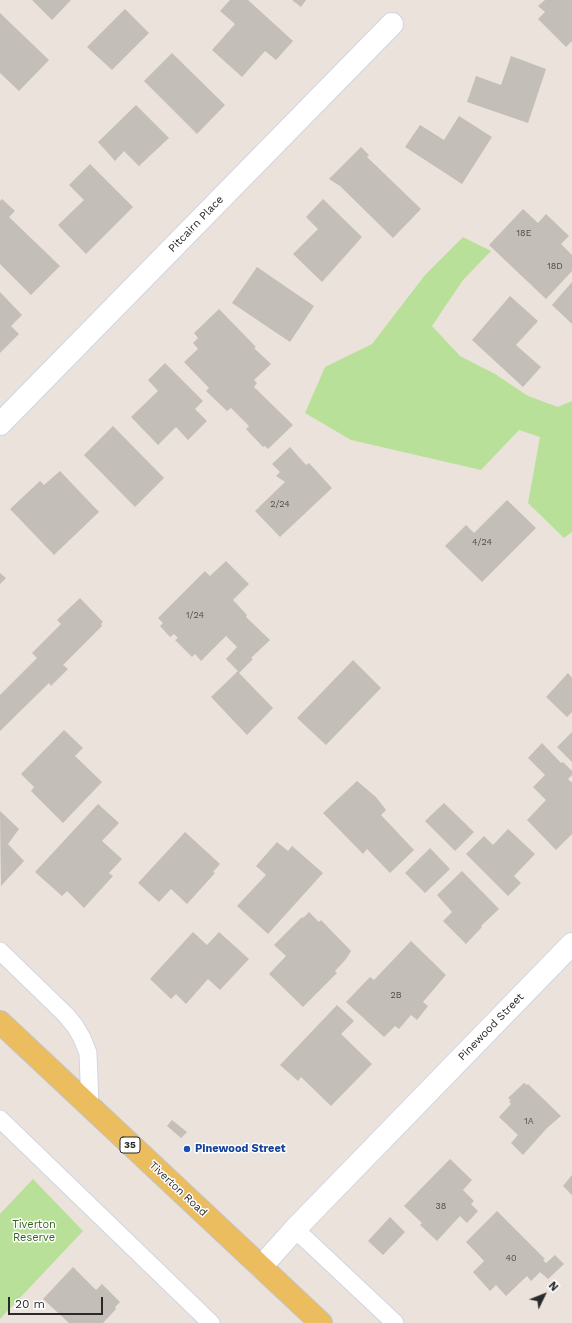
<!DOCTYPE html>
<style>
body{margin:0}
#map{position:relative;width:572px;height:1323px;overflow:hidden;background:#ebe2db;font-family:"Work Sans",sans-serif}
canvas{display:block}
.north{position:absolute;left:524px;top:1275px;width:40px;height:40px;-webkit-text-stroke:3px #fff;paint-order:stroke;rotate:47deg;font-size:11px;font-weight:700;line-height:16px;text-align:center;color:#292929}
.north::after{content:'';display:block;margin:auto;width:14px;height:18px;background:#292929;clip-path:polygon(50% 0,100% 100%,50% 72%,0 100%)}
.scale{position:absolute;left:8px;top:1297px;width:95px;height:18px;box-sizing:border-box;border:2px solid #292929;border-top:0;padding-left:5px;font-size:12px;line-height:14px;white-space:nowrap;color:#292929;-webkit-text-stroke:3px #fff;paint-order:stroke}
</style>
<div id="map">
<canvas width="572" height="1323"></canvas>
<div class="north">N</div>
<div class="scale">20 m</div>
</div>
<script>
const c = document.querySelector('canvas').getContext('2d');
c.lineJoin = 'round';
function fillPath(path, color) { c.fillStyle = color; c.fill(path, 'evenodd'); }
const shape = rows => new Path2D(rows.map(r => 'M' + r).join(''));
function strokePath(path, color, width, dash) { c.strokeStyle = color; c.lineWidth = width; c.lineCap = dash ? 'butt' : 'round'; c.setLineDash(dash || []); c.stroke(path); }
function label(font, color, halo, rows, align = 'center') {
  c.font = font + ' "Work Sans",sans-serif'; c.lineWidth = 3; c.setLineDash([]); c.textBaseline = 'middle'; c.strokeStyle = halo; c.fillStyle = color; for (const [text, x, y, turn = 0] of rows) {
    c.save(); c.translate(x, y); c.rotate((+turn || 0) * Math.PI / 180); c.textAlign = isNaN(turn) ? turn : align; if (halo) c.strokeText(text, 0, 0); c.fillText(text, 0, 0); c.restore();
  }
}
fillPath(shape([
 [463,237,491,251,463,280,432,326,460,356,495,374,528,396,558,407,572,401,572,532,564,538,528,503,540,437,519,430,481,470,351,440,305,413,325,367,372,344,425,275],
 [33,1179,83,1231,0,1319,0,1214]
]), '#b8e099');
fillPath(shape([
 [32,0,71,0,52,20],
 [230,0,248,0,293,41,276,60,265,51,242,77,212,50,235,24,220,11],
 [292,0,306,0,301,7],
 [545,0,572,0,572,41,566,47,538,19,545,12,538,6],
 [125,9,149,33,112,70,87,47],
 [0,13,49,60,19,91,0,73],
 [172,53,225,105,197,134,144,81],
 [511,56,546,69,528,123,467,102,476,76,501,85],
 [136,105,169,138,139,166,124,151,115,161,98,142],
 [459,116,492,137,462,184,405,147,420,125,444,140],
 [361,147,369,155,367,157,421,209,393,238,340,186,329,179],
 [90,164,133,207,86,254,58,225,84,200,69,185],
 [2,199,15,211,9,217,60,266,31,295,0,264,0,201],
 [323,199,362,237,322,282,293,254,318,229,306,217],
 [523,209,538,223,546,214,569,236,561,244,572,255,572,271,546,299,489,245],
 [257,267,314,306,290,342,232,303],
 [572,282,572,324,552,305],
 [0,292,22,315,11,326,19,334,0,353],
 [510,296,538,321,516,345,541,367,523,387,472,340],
 [219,309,256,347,254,348,271,364,254,380,257,383,254,387,293,425,268,449,265,446,263,447,246,429,249,426,231,408,227,411,206,391,209,388,184,362,198,349,193,343,198,338,194,333],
 [165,363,203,401,195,409,207,421,188,440,176,427,158,445,131,417,158,391,148,380],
 [113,426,164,478,135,507,84,455],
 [290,447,306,465,309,463,332,488,280,537,255,511,285,482,276,476,280,472,272,464],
 [60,471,99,512,54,555,10,509,40,481,44,485],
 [507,500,536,528,482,582,445,546,466,525,474,533],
 [226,561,249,584,233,600,247,615,246,617,270,640,251,658,253,659,239,673,273,708,247,735,211,697,238,671,226,659,237,647,226,636,201,661,195,654,192,657,175,640,178,638,174,634,170,637,160,626,163,623,158,618,205,571,210,576],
 [0,573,6,578,0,584],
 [80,598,103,622,101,624,102,626,63,665,68,669,51,686,49,683,0,731,0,695,37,658,32,653,61,624,57,620],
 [353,660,381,688,326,745,297,718],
 [568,673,572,678,572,712,567,717,546,697],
 [64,730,83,748,75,756,102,782,63,823,31,791,34,787,21,774],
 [572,732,572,762,557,747],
 [542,743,561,763,563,762,572,771,572,775,568,779,572,783,572,834,556,850,527,820,546,800,533,787,545,775,528,758],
 [357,781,376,797,386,810,381,815,414,850,390,873,367,849,363,854,323,813],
 [444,803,474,832,455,851,425,821],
 [98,804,119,823,102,841,122,859,109,873,113,876,84,908,67,891,62,896,35,872],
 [0,811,19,829,8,844,24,861,1,886],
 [508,829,535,854,514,876,521,883,508,896,466,854,484,836,493,845],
 [185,832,220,864,213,872,215,873,187,904,171,889,159,902,138,883],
 [277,842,288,851,292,846,323,873,268,934,237,906,266,875,256,866],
 [430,848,450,869,425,893,405,873],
 [462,871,499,909,481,926,482,927,466,944,443,921,452,912,437,895],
 [309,912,319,922,321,920,351,951,346,959,335,971,337,973,303,1007,269,974,286,956,274,945,302,917,303,918],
 [193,932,207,945,219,932,249,959,220,990,208,979,186,1004,176,994,171,999,150,979],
 [411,941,446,975,423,1002,428,1006,417,1020,411,1015,399,1029,395,1026,384,1037,346,1002,370,977,374,980],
 [337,1005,354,1021,341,1034,372,1064,331,1106,301,1077,298,1081,280,1065],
 [524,1083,527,1085,528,1084,561,1116,547,1128,523,1155,511,1143,518,1135,499,1117,511,1104,509,1101,511,1100,508,1098],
 [172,1120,187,1132,181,1138,167,1126],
 [450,1159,472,1180,463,1190,474,1201,471,1204,478,1211,467,1223,460,1216,437,1241,420,1225,422,1223,404,1206],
 [572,1175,572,1195,563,1186],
 [497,1211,545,1259,543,1260,546,1263,555,1255,564,1264,548,1279,540,1272,531,1281,527,1276,506,1296,496,1285,490,1291,473,1272,484,1261,466,1242],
 [390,1217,405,1232,383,1255,368,1241],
 [73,1267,96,1290,102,1284,120,1302,115,1307,116,1309,103,1323,69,1323,43,1299]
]), '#c3beb7');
const lane = shape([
 [0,951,66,1015,75,1026,82,1038,88,1053,90,1107],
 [0,1119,211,1323],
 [295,1229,395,1323]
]);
const street = shape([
 [0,424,392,24],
 [261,1267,295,1229,572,944]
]);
const primary = shape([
 [0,1022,321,1323]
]);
strokePath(lane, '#d0d5e2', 19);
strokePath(street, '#d0d5e2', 24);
strokePath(primary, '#c3c3c3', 24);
strokePath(lane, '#fff', 17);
strokePath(street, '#fff', 22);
strokePath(primary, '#ecbd5f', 22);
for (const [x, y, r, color] of [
 [187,1149,4,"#1a4fb4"]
]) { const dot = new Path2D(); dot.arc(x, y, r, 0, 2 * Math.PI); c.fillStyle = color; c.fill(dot); strokePath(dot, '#fff', 1.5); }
label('9px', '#504e4c', null, [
 ["18E",524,233],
 ["18D",555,266],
 ["2/24",280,504],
 ["4/24",482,542],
 ["1/24",195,615],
 ["2B",396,995],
 ["1A",529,1121],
 ["38",441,1206],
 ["40",511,1258]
]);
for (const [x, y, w] of [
 [130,1145,20]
]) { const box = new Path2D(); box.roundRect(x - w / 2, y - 8, w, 16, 3); c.fillStyle = '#fff'; c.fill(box); strokePath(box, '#292929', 1); }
label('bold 10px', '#292929', null, [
 ["35",130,1145]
]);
label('11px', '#292929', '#fff', [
 ["Pitcairn Place",196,224,-46],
 ["Pinewood Street",491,1027,-46],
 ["Tiverton Road",178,1189,43]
]);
label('bold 11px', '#164399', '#fff', [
 ["Pinewood Street",195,1149]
], 'left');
label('11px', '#32631c', '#fff', [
 ["Tiverton",34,1225],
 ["Reserve",34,1238]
]);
</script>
